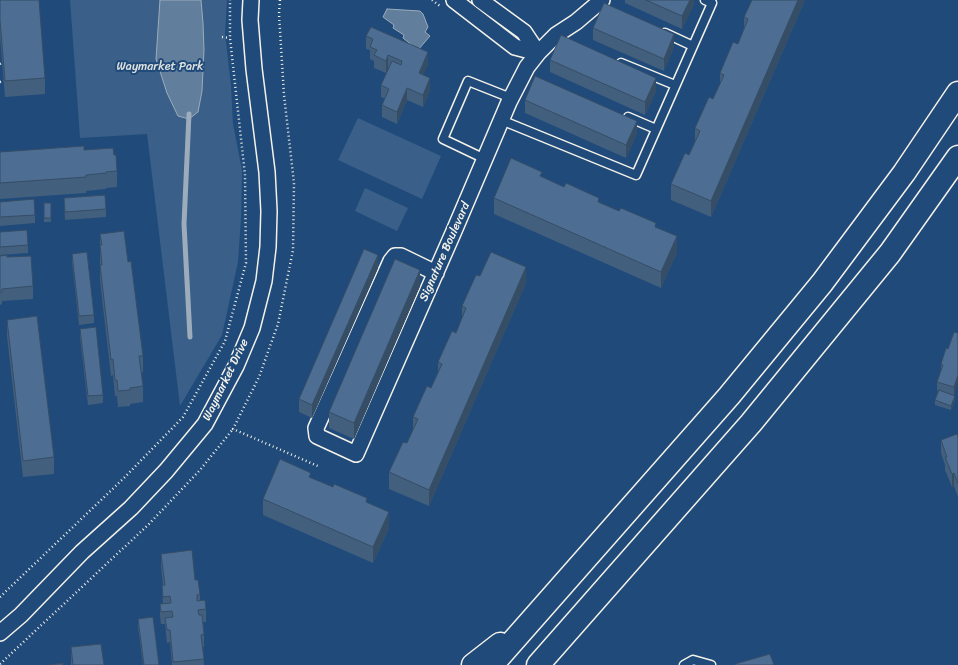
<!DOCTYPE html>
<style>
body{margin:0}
canvas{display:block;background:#1f4a7a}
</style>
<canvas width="958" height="665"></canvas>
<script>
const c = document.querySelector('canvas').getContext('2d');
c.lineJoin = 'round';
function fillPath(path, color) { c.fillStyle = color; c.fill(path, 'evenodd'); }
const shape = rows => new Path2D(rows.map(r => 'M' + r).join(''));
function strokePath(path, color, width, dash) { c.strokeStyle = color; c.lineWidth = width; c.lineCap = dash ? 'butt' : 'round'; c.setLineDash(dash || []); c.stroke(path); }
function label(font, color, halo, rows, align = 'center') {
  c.font = font + ' Sriracha,sans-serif'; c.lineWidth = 4; c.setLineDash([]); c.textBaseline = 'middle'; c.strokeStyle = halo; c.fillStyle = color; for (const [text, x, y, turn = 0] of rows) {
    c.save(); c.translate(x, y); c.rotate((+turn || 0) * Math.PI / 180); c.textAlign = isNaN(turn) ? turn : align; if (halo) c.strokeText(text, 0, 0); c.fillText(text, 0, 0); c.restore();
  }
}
fillPath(shape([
 [70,0,227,0,225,33,231,86,233,124,242,170,241,218,238,262,222,335,180,406,147,134,80,138],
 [358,118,441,156,422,199,338,160],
 [365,188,408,208,397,231,355,211]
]), '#3a5f88');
const water = shape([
 [160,0,201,0,203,23,204,50,202,91,198,112,189,119,178,116,167,93,156,59,160,0],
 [387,9,420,11,423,14,428,27,425,32,430,36,418,50,403,38,404,35,393,28,394,25,383,17,387,9]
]);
fillPath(water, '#627e9d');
strokePath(water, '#9cacbb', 1);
strokePath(shape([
 [189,114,184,224,190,337]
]), '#9cacbb', 5);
const lane = shape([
 [665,33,693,46],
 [621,63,675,85],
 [628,117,656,129],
 [501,120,636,175,712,3,705,0],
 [485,159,443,139,468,81,511,98],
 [684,665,693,660,711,665]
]);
const street = shape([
 [454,0,515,47,538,53],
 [480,0,524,32,538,53],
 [436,273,401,256,395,256,391,261,316,428,317,436,356,454,454,231,509,102,527,67,538,53,556,35,576,22,602,0],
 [0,633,21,615,82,552,131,508,166,471,205,424,236,366,252,328,264,281,268,247,269,211,267,172,254,69,250,20,251,0]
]);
const highway = shape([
 [473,665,500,644],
 [492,665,729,396,822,283,904,173,958,93],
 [538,665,751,423,890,253,958,157]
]);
strokePath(lane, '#f4f1e8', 11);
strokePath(street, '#f4f1e8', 18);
strokePath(highway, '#f4f1e8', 25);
strokePath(shape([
 [280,0,279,14,284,95,294,183,293,250,278,324,259,377,233,429,320,467],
 [432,0,440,6],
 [222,37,230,38],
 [0,64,2,63],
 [0,82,4,81],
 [0,597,124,478,183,417,225,341,246,263,245,175,230,38,230,0],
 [0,664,149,524,200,470,233,429]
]), '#f4f1e8', 2.5, [1, 3]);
strokePath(lane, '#1f4a7a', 8);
strokePath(street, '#1f4a7a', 15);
strokePath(highway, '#1f4a7a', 22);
fillPath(shape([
 [0,0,45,78,45,94,5,97,0,36],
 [625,0,694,0,694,4,682,29,625,3],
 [805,0,711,217,671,200,671,184,689,155,695,141,695,128,713,99,720,85,720,73,738,44,744,28,744,17],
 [593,28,674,46,664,71,593,40],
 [366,36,428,64,423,75,430,91,423,107,407,100,397,124,382,117,382,105,385,99,381,97,381,85,389,68,388,68,386,73,374,68,374,61,370,59,370,50,366,49],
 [550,60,656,91,645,115,550,72],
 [525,100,637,133,626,158,525,113],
 [84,150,114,155,117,171,117,187,106,188,106,189,86,191,86,193,0,199,0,152],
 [542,177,656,227,677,252,661,288,494,214,494,198],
 [64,198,106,209,106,217,65,220],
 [0,202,35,215,35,223,0,226],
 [44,203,51,203,51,222,44,222],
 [0,232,28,245,28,253,0,255],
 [100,234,128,262,143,356,143,372,141,372,143,386,143,402,130,404,130,406,118,407,117,396,115,396,113,375,111,376,100,281],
 [72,254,94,315,94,323,79,325,72,262],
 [0,256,7,257,33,286,33,299,2,301,2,304,0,305],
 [378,268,312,418,299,412,299,399],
 [480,276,526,283,429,506,389,489,389,472,407,443,413,429,413,417,431,388,438,373,438,362,456,333,462,318,462,306],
 [420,286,354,439,329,428,329,412],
 [7,320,54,457,54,474,23,477,7,336],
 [80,329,103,395,103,403,88,405,80,338],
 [958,333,954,396,955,400,951,410,935,405,935,400,938,391,937,390,937,382,941,370,941,364,948,349],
 [958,437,958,497,954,486,952,487,945,470,945,465,941,453,941,440],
 [311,478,389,528,373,563,263,515,263,499],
 [161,554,195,580,200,594,200,601,206,609,206,622,203,622,204,634,204,647,203,647,204,665,172,665,170,642,167,643,165,624,161,624,160,616,160,604,163,604,162,586,163,585,161,566],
 [138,619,159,665,143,665,138,627],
 [71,647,104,665,71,665]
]), '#425f7e');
fillPath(shape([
 [690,0,694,0,694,4,682,29,682,16],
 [798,0,805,0,711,217,711,201],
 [674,34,674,46,664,71,664,59],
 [428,52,428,64,419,86,419,73],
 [388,55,388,68,386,73,386,61],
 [430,78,430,91,423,107,423,95],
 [656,78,656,91,645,115,645,102],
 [407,88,407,100,397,124,397,112],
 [637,121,637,133,626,158,626,145],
 [677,236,677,252,661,288,661,272],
 [378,255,378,268,312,418,312,405],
 [526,267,526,283,429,506,429,490],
 [420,270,420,286,354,439,354,423],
 [958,369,958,383,954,396,954,387],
 [955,396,955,400,951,410,951,406],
 [954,473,954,486,952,487,952,474],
 [389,512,389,528,373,563,373,547]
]), '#364d66');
const building = shape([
 [0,0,39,0,45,78,5,81,0,20,0,0],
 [646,0,690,0,682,16,646,0],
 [752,0,798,0,711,201,671,184,685,153,689,155,700,131,695,128,709,97,713,99,724,75,720,73,733,42,738,44,748,19,744,17,752,0],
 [604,3,674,34,664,59,593,28,604,3],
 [371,27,428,52,419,73,430,78,423,95,407,88,397,112,382,105,389,89,381,85,392,61,401,65,402,61,388,55,386,61,374,55,377,50,370,47,373,39,366,36,371,27],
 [561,35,656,78,645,102,550,60,561,35],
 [535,76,637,121,626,145,525,100,535,76],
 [84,146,84,150,113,148,114,155,116,155,117,171,106,172,106,173,86,175,86,177,0,183,0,152,84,146],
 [511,158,542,172,540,176,564,187,566,183,599,198,598,202,619,211,621,208,656,223,655,227,677,236,661,272,494,198,511,158],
 [105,195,106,209,65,212,64,198,105,195],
 [34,199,35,215,0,217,0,202,34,199],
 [44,203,51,203,51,218,44,218,44,203],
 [27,230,28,245,0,247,0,232,27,230],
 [124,231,128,262,131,261,143,356,139,356,143,386,130,388,130,390,118,391,117,380,115,380,113,359,111,360,100,265,102,265,100,245,102,245,100,234,124,231],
 [364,249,378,255,312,405,299,399,364,249],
 [87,252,94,315,79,316,72,254,87,252],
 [491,252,526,267,429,490,389,472,403,442,407,443,418,419,413,417,427,386,431,388,442,364,438,362,452,331,456,333,466,308,462,306,476,275,480,276,491,252],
 [7,255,7,257,31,256,33,286,2,289,2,292,0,292,0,256,7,255],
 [395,259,420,270,354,423,329,412,395,259],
 [37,316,54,457,23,461,7,320,37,316],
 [96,327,103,395,88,396,80,329,96,327],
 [954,332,958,333,958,375,954,387,937,382,943,365,941,364,946,348,948,349,954,332],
 [939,390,955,396,951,406,935,400,939,390],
 [957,434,958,437,958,484,954,473,952,474,945,457,947,457,941,440,957,434],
 [280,459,311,473,309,477,333,487,334,484,367,498,366,502,389,512,373,547,263,499,280,459],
 [192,550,195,580,198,580,200,594,197,595,197,601,205,600,206,609,198,610,199,615,202,615,204,634,201,635,204,659,173,662,170,630,167,630,165,618,173,617,172,611,161,612,160,604,171,603,170,596,163,597,162,586,165,585,161,554,192,550],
 [153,617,159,665,144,665,138,619,153,617],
 [101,644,104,665,73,665,71,647,101,644],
 [770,654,774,665,735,665,735,664,770,654],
 [63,663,63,665,49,665,63,663]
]);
fillPath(building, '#4d6e92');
strokePath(building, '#364d66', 1);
label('12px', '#e1e2de', '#1f4a7a', [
 ["Waymarket Park",160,67]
]);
label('12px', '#f4f1e8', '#1f4a7a', [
 ["Signature Boulevard",445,252,-66],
 ["Waymarket Drive",226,380,-64]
]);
</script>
